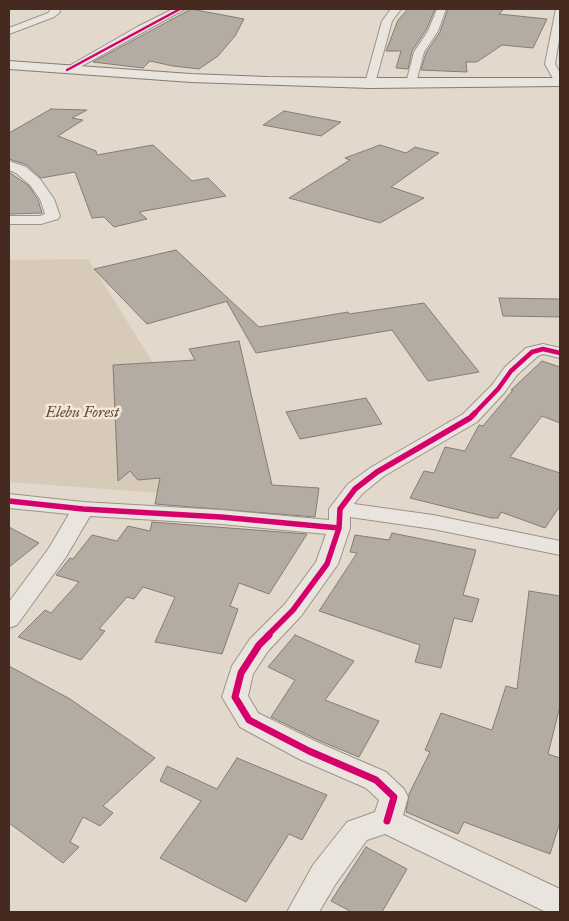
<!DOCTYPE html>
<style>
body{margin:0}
#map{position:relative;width:569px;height:921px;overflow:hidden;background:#e2d9cc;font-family:"IM FELL Great Primer",serif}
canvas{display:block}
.frame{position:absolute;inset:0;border:10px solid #462a1f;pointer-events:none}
</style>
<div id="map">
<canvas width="569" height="921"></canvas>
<div class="frame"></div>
</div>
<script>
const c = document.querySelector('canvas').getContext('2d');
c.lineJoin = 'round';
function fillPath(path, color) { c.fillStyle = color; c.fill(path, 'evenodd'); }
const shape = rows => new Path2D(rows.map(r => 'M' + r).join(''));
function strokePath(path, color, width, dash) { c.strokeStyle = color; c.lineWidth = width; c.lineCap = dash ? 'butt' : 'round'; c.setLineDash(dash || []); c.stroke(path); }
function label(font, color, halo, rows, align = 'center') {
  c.font = font + ' "IM FELL Great Primer",serif'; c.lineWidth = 5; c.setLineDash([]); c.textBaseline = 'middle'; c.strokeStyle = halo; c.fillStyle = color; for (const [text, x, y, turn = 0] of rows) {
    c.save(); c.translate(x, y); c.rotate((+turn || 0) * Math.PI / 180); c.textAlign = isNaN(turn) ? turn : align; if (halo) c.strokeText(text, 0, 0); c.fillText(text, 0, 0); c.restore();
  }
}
fillPath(shape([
 [88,259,152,361,160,493,9,482,9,260]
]), '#d8cab8');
const building = shape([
 [191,9,244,19,235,36,218,56,199,69,173,66,150,61,143,68,93,62,191,9],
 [408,9,435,9,426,30,412,51,408,69,396,68,401,51,386,51,398,20,408,9],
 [448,9,504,9,499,14,547,19,533,48,502,45,477,62,466,62,467,72,421,70,426,53,440,32,448,9],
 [51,109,87,110,72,118,83,120,58,136,96,151,97,155,153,145,192,181,208,178,226,196,139,212,147,219,114,227,104,217,92,218,75,172,41,178,27,165,9,159,9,133,51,109],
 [284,111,341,122,321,136,263,125,284,111],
 [380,145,406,153,415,147,439,153,391,187,424,198,380,223,289,198,350,160,345,158,380,145],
 [9,172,29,186,38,200,42,213,9,214,9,172],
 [176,250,259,327,348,312,349,314,424,303,479,372,428,381,392,330,256,353,227,302,228,301,147,324,94,269,176,250],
 [499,298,560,299,560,317,503,316,499,298],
 [239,341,272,485,319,488,315,517,155,504,160,478,138,480,130,471,118,481,113,365,195,360,189,349,239,341],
 [542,361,560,367,560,423,542,416,510,457,560,473,560,506,545,528,501,512,498,518,491,518,410,498,424,471,434,473,445,447,465,451,479,425,483,426,513,390,511,390,542,361],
 [366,398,382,424,300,439,286,412,366,398],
 [152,522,307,534,269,594,239,583,230,606,238,609,222,654,155,642,175,597,143,587,134,599,127,597,99,629,105,631,81,660,18,637,45,610,51,613,79,582,56,575,70,558,73,559,92,535,117,541,128,526,150,531,152,522],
 [9,527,39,543,9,567,9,527],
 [392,533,476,550,463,595,479,599,472,622,454,618,441,668,415,662,420,645,319,611,357,553,350,552,355,535,389,540,392,533],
 [529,591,560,596,560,706,548,754,560,758,560,822,550,854,464,822,458,834,406,812,409,794,430,752,425,750,441,713,492,730,506,686,517,689,529,591],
 [295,635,354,661,325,700,379,721,359,757,320,741,271,717,295,680,268,667,295,635],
 [9,666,70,699,155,758,103,806,113,813,100,826,83,817,70,842,79,847,63,863,9,823,9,666],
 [237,758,327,795,302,840,289,834,246,902,160,858,201,801,160,781,167,766,217,789,237,758],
 [366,847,407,869,382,912,352,912,331,901,366,847]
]);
fillPath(building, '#b4aca3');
strokePath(building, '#857c74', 1);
const street = shape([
 [51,9,59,9,60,12,54,17,9,34,9,28,48,13,51,9],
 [173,9,185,9,71,72,67,73,62,70,137,27,173,9],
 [391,9,401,9,392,21,375,83,370,86,366,85,365,83,382,21,391,9],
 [437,9,446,9,438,31,424,52,416,83,411,86,407,85,406,83,414,52,428,31,437,9],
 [556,9,560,9,560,34,555,64,560,73,560,85,556,84,545,64,556,9],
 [9,161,26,167,40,179,54,199,60,216,58,219,41,224,9,224,9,216,40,216,45,214,40,199,30,185,16,173,9,170,9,161],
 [543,344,560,348,560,358,543,354,538,356,517,375,504,393,477,422,384,476,362,494,354,504,433,515,560,541,560,555,433,529,350,517,350,528,338,564,301,616,268,651,253,674,248,696,258,713,319,743,386,772,404,789,408,797,403,815,560,889,560,912,546,912,385,834,367,840,335,885,319,912,287,912,313,865,347,822,375,812,379,800,366,788,299,759,240,727,222,697,232,666,250,639,285,604,316,562,326,534,221,524,90,516,66,557,17,625,9,628,9,602,49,548,69,514,9,508,9,494,83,502,221,510,329,520,329,509,348,484,370,468,463,414,492,385,505,367,526,348,543,344]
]);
const secondary = shape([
 [9,61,191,74,267,77,370,78,560,78,560,86,370,88,191,82,9,69,9,61]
]);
strokePath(street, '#9c938b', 2);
strokePath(secondary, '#857c74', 2);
fillPath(street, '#e9e4dd');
fillPath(secondary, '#e9e4dd');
strokePath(shape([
 [67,70,180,9]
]), '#d6006c', 2.5);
strokePath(shape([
 [474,414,498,389,511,371,532,352,543,349,560,353]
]), '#d6006c', 4.5);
strokePath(shape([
 [9,501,83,509,221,517,339,528],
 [267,636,293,610,327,564,339,528,340,509,355,489,377,472,470,418,475,413]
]), '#d6006c', 5.5);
strokePath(shape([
 [269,635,259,645,241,673,235,697,249,720,309,751,376,780,394,797,387,821]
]), '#d6006c', 7);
label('italic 15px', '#61473a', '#f2e8d8', [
 ["Elebu Forest",82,413]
]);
</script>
